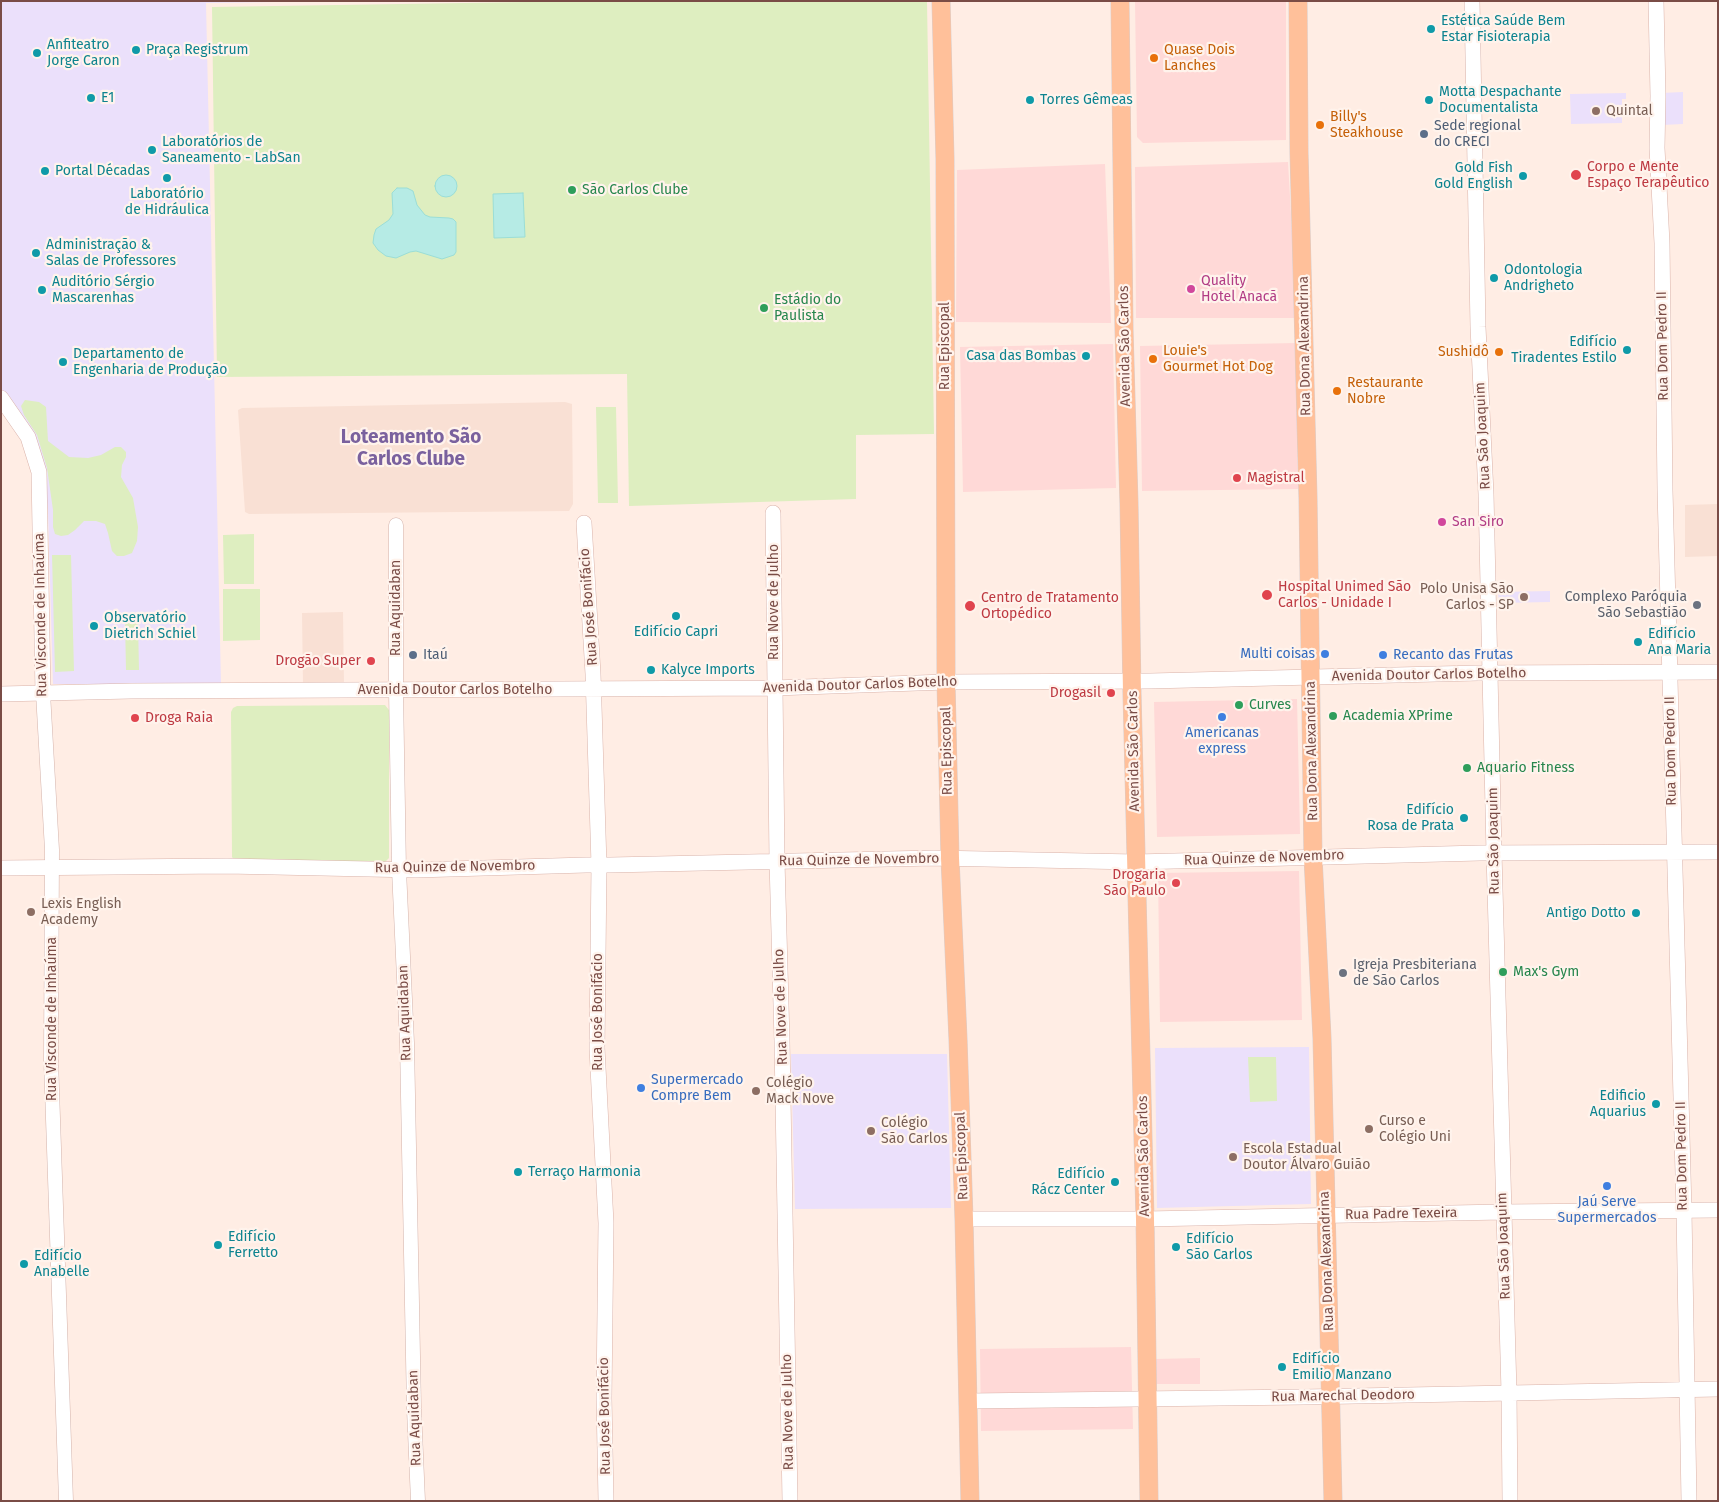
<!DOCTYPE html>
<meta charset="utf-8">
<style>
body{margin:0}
#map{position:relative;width:1719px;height:1502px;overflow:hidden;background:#ffede4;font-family:"Fira Sans",sans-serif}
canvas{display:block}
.frame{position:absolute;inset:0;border:2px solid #7a4c46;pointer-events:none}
</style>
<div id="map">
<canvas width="1719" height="1502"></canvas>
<div class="frame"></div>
</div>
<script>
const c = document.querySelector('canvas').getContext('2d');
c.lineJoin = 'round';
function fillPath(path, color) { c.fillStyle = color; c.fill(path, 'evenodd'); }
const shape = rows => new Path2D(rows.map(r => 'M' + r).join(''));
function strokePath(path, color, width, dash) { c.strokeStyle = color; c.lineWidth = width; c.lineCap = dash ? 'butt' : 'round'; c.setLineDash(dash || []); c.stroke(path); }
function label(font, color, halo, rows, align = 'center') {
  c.font = font + ' "Fira Sans",sans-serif'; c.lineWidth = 4.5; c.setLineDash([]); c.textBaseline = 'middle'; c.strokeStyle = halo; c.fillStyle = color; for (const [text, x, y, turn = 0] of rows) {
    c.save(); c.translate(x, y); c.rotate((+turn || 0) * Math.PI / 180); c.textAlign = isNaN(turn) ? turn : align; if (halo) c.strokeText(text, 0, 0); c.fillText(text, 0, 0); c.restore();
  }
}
fillPath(shape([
 [565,402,572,404,573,504,569,511,249,514,245,512,238,410,242,408],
 [1718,504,1718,556,1685,557,1685,505],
 [343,612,344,685,303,685,302,613]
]), '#f9e0d4');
fillPath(shape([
 [1135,1,1286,1,1286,140,1143,143,1137,137],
 [1288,162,1297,318,1136,318,1135,167],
 [1105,164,1111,323,956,322,957,170],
 [1296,343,1298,489,1142,491,1140,346],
 [1113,344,1116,488,963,492,960,347],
 [1297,699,1300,834,1157,837,1154,702],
 [1299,871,1302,1020,1160,1022,1158,873],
 [1131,1347,1133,1429,981,1431,980,1349],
 [1200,1358,1200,1384,1155,1384,1155,1359]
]), '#ffd9d7');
fillPath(shape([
 [1,1,345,1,206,3,221,684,53,684,48,511,43,471,32,435,1,389],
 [1683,92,1683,124,1662,125,1661,93],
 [1626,93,1626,99,1622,99,1622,123,1571,124,1570,94],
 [1550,591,1550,602,1499,603,1498,592],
 [1309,1047,1311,1204,1157,1208,1155,1048],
 [791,1054,947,1054,951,1208,795,1209]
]), '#ebe0fb');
fillPath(shape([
 [590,1,927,1,934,434,856,435,856,499,629,506,627,374,217,377,212,7],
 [25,400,39,402,46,407,48,441,69,457,88,458,101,455,115,447,121,447,126,452,126,457,122,465,121,477,133,498,138,527,137,541,132,553,124,556,117,556,112,551,108,533,105,524,96,521,84,521,75,530,68,535,61,536,55,534,53,527,53,510,47,468,37,435,24,415,21,406],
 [596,407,616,407,618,503,598,503],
 [254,534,254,584,224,584,223,535],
 [52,555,71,555,74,671,55,672],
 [223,589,260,589,260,640,223,641],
 [125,621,138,621,139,670,126,670],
 [385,705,389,710,389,858,382,865,236,863,232,857,231,712,233,708,237,706],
 [1248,1057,1276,1057,1277,1101,1250,1102]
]), '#deeec0');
const water = shape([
 '435 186a11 11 0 1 1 22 0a11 11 0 1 1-22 0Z',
 [397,188,407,188,413,191,417,205,425,215,430,217,449,218,453,219,456,222,456,252,454,255,442,259,416,251,410,252,396,258,386,256,378,250,373,243,374,235,376,229,389,220,393,214,392,193,397,188],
 [523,193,525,237,494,238,493,194,523,193]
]);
fillPath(water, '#b6ebe5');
strokePath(water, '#9bded7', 1);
const tertiary = shape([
 [396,525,396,690,399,870,407,1043,414,1409,418,1501],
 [43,693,52,850,51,1060,66,1501]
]);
const secondary = shape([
 [1472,1,1478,327,1486,494,1494,853,1509,1392,1510,1501],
 [1656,1,1658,96,1657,148,1662,243,1665,490,1684,1211,1689,1501],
 [1,398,28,437,39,472,43,693],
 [773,513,777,861,782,1041,790,1501],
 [584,523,593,674,599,865,597,1048,606,1223,604,1398,606,1501],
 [1,694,131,691,774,688,946,682,1150,681,1478,673,1718,672],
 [1,868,227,866,416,870,586,865,610,865,934,858,1136,862,1480,853,1718,852],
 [964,1219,1145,1219,1503,1212,1718,1210],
 [969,1401,1304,1397,1718,1389]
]);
const primary = shape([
 [941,1,945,159,946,682,950,858,958,1039,964,1219,970,1501],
 [1120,1,1124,329,1129,504,1132,693,1145,1219,1149,1501],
 [1298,1,1299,152,1308,498,1313,857,1322,1038,1333,1501]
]);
strokePath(tertiary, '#d4b3ab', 15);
strokePath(secondary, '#dab3aa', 16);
strokePath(primary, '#dacdcb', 19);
strokePath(tertiary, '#fff', 14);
strokePath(secondary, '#fff', 15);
strokePath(primary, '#ffc09a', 18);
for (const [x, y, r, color] of [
 [1431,29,5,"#0f9aa8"],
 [136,50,5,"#0f9aa8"],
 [37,53,5,"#0f9aa8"],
 [1154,58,5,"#e8710a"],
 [91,98,5,"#0f9aa8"],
 [1030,100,5,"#0f9aa8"],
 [1429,100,5,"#0f9aa8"],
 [1596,111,5,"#8d6e63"],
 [1320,125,5,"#e8710a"],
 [1424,134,5,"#5c6f8a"],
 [152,150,5,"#0f9aa8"],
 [45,171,5,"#0f9aa8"],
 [1576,175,6,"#e0444e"],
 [1523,176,5,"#0f9aa8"],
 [167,178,5,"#0f9aa8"],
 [572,190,5,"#2e9e5b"],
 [36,253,5,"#0f9aa8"],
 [1494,278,5,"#0f9aa8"],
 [1191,289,5,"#d1479c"],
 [42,290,5,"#0f9aa8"],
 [764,308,5,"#2e9e5b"],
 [1627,350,5,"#0f9aa8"],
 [1499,352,5,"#e8710a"],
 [1086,356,5,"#0f9aa8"],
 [1153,359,5,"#e8710a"],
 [63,362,5,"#0f9aa8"],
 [1337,391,5,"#e8710a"],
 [1237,478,5,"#e0444e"],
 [1442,522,5,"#d1479c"],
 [1267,595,6,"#e0444e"],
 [1524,597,5,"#8d6e63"],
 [1697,605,5,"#6b7280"],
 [970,606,6,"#e0444e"],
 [676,616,5,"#0f9aa8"],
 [94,626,5,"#0f9aa8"],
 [1638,642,5,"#0f9aa8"],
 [1325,654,5,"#3f7fe0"],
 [413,655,5,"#5c6f8a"],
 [1383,655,5,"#3f7fe0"],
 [371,661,5,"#e0444e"],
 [651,670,5,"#0f9aa8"],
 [1111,693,5,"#e0444e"],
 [1239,705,5,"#2e9e5b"],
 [1333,716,5,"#2e9e5b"],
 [1222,717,5,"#3f7fe0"],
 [135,718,5,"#e0444e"],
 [1467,768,5,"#2e9e5b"],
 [1464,818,5,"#0f9aa8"],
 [1176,883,5,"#e0444e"],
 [31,912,5,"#8d6e63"],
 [1636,913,5,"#0f9aa8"],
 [1503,972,5,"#2e9e5b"],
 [1343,973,5,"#6b7280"],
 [641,1088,5,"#3f7fe0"],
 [756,1091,5,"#8d6e63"],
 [1656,1104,5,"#0f9aa8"],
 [1369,1129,5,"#8d6e63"],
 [871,1131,5,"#8d6e63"],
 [1233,1157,5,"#8d6e63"],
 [518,1172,5,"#0f9aa8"],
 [1115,1182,5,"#0f9aa8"],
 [1607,1186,5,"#3f7fe0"],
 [218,1245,5,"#0f9aa8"],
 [1176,1247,5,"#0f9aa8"],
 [24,1264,5,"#0f9aa8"],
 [1282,1367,5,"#0f9aa8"]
]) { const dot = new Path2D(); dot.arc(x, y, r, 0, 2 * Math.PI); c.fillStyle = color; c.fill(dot); strokePath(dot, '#fff3ec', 2); }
label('14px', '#0d838f', '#fff3ec', [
 ["Estética Saúde Bem",1441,21],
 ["Estar Fisioterapia",1441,37],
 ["Anfiteatro",47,45],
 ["Jorge Caron",47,61],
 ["Praça Registrum",146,50],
 ["Motta Despachante",1439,92],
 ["Documentalista",1439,108],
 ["E1",101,98],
 ["Torres Gêmeas",1040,100],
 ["Laboratórios de",162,142],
 ["Saneamento - LabSan",162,158],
 ["Gold Fish",1513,168,"right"],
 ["Gold English",1513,184,"right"],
 ["Portal Décadas",55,171],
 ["Laboratório",167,194,"center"],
 ["de Hidráulica",167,210,"center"],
 ["Administração &",46,245],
 ["Salas de Professores",46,261],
 ["Odontologia",1504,270],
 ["Andrigheto",1504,286],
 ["Auditório Sérgio",52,282],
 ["Mascarenhas",52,298],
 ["Edifício",1617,342,"right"],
 ["Tiradentes Estilo",1617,358,"right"],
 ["Departamento de",73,354],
 ["Engenharia de Produção",73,370],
 ["Casa das Bombas",1076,356,"right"],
 ["Observatório",104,618],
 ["Dietrich Schiel",104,634],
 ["Edifício Capri",676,632,"center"],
 ["Edifício",1648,634],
 ["Ana Maria",1648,650],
 ["Kalyce Imports",661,670],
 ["Edifício",1454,810,"right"],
 ["Rosa de Prata",1454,826,"right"],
 ["Antigo Dotto",1626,913,"right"],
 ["Edificio",1646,1096,"right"],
 ["Aquarius",1646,1112,"right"],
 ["Terraço Harmonia",528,1172],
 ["Edifício",1105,1174,"right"],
 ["Rácz Center",1105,1190,"right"],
 ["Edifício",228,1237],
 ["Ferretto",228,1253],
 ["Edifício",1186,1239],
 ["São Carlos",1186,1255],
 ["Edifício",34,1256],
 ["Anabelle",34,1272],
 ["Edifício",1292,1359],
 ["Emilio Manzano",1292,1375]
], 'left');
label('14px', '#c56008', '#fff3ec', [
 ["Quase Dois",1164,50],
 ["Lanches",1164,66],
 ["Billy's",1330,117],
 ["Steakhouse",1330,133],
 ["Louie's",1163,351],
 ["Gourmet Hot Dog",1163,367],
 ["Sushidô",1489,352,"right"],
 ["Restaurante",1347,383],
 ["Nobre",1347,399]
], 'left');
label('14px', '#785e54', '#fff3ec', [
 ["Quintal",1606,111],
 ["Polo Unisa São",1514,589,"right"],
 ["Carlos - SP",1514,605,"right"],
 ["Lexis English",41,904],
 ["Academy",41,920],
 ["Colégio",766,1083],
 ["Mack Nove",766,1099],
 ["Curso e",1379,1121],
 ["Colégio Uni",1379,1137],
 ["Colégio",881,1123],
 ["São Carlos",881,1139],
 ["Escola Estadual",1243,1149],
 ["Doutor Álvaro Guião",1243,1165]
], 'left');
label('14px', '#4e5e75', '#fff3ec', [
 ["Sede regional",1434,126],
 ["do CRECI",1434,142],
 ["Itaú",423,655]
], 'left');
label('14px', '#be3a42', '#fff3ec', [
 ["Corpo e Mente",1587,167],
 ["Espaço Terapêutico",1587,183],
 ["Magistral",1247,478],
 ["Hospital Unimed São",1278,587],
 ["Carlos - Unidade I",1278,603],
 ["Centro de Tratamento",981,598],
 ["Ortopédico",981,614],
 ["Drogão Super",361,661,"right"],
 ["Drogasil",1101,693,"right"],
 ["Droga Raia",145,718],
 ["Drogaria",1166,875,"right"],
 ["São Paulo",1166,891,"right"]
], 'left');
label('14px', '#27864d', '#fff3ec', [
 ["São Carlos Clube",582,190],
 ["Estádio do",774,300],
 ["Paulista",774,316],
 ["Curves",1249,705],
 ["Academia XPrime",1343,716],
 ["Aquario Fitness",1477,768],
 ["Max's Gym",1513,972]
], 'left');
label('14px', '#b23c85', '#fff3ec', [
 ["Quality",1201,281],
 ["Hotel Anacã",1201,297],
 ["San Siro",1452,522]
], 'left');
label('14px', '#7a4c46', '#fff3ec', [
 ["Rua Episcopal",945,346,-90],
 ["Avenida São Carlos",1125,346,-91],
 ["Rua Dona Alexandrina",1305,346,-91],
 ["Rua Dom Pedro II",1663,346,-91],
 ["Rua São Joaquim",1483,436,-93],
 ["Rua Nove de Julho",774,602,-90],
 ["Rua José Bonifácio",589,607,-94],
 ["Rua Aquidaban",396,608,-90],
 ["Rua Visconde de Inhaúma",41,615,-91],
 ["Avenida Doutor Carlos Botelho",1429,675,-1],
 ["Avenida Doutor Carlos Botelho",860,685,-2],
 ["Avenida Doutor Carlos Botelho",455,690],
 ["Rua Episcopal",947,751,-91],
 ["Avenida São Carlos",1134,751,-91],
 ["Rua Dona Alexandrina",1312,751,-91],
 ["Rua Dom Pedro II",1671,751,-91],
 ["Rua São Joaquim",1494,841,-91],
 ["Rua Quinze de Novembro",1264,858,-2],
 ["Rua Quinze de Novembro",859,860,-1],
 ["Rua Quinze de Novembro",455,867,-1],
 ["Rua Nove de Julho",781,1007,-92],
 ["Rua José Bonifácio",598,1012,-90],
 ["Rua Aquidaban",405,1013,-92],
 ["Rua Visconde de Inhaúma",52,1019,-90],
 ["Rua Episcopal",962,1156,-92],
 ["Avenida São Carlos",1144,1156,-91],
 ["Rua Dom Pedro II",1682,1156,-91],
 ["Rua Padre Texeira",1401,1214,-1],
 ["Rua São Joaquim",1504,1246,-92],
 ["Rua Dona Alexandrina",1327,1261,-92],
 ["Rua Marechal Deodoro",1343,1396,-1],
 ["Rua Nove de Julho",788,1412,-91],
 ["Rua José Bonifácio",605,1416,-91],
 ["Rua Aquidaban",415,1418,-92]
]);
label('14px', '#5b616d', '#fff3ec', [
 ["Complexo Paróquia",1687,597],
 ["São Sebastião",1687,613],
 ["Igreja Presbiteriana",1353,965,"left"],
 ["de São Carlos",1353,981,"left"]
], 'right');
label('14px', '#366cbe', '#fff3ec', [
 ["Multi coisas",1315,654,"right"],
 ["Recanto das Frutas",1393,655],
 ["Americanas",1222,733,"center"],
 ["express",1222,749,"center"],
 ["Supermercado",651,1080],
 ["Compre Bem",651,1096],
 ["Jaú Serve",1607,1202,"center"],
 ["Supermercados",1607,1218,"center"]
], 'left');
label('bold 19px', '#7a619e', '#fff3ec', [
 ["Loteamento São",411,438],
 ["Carlos Clube",411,460]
]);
</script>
